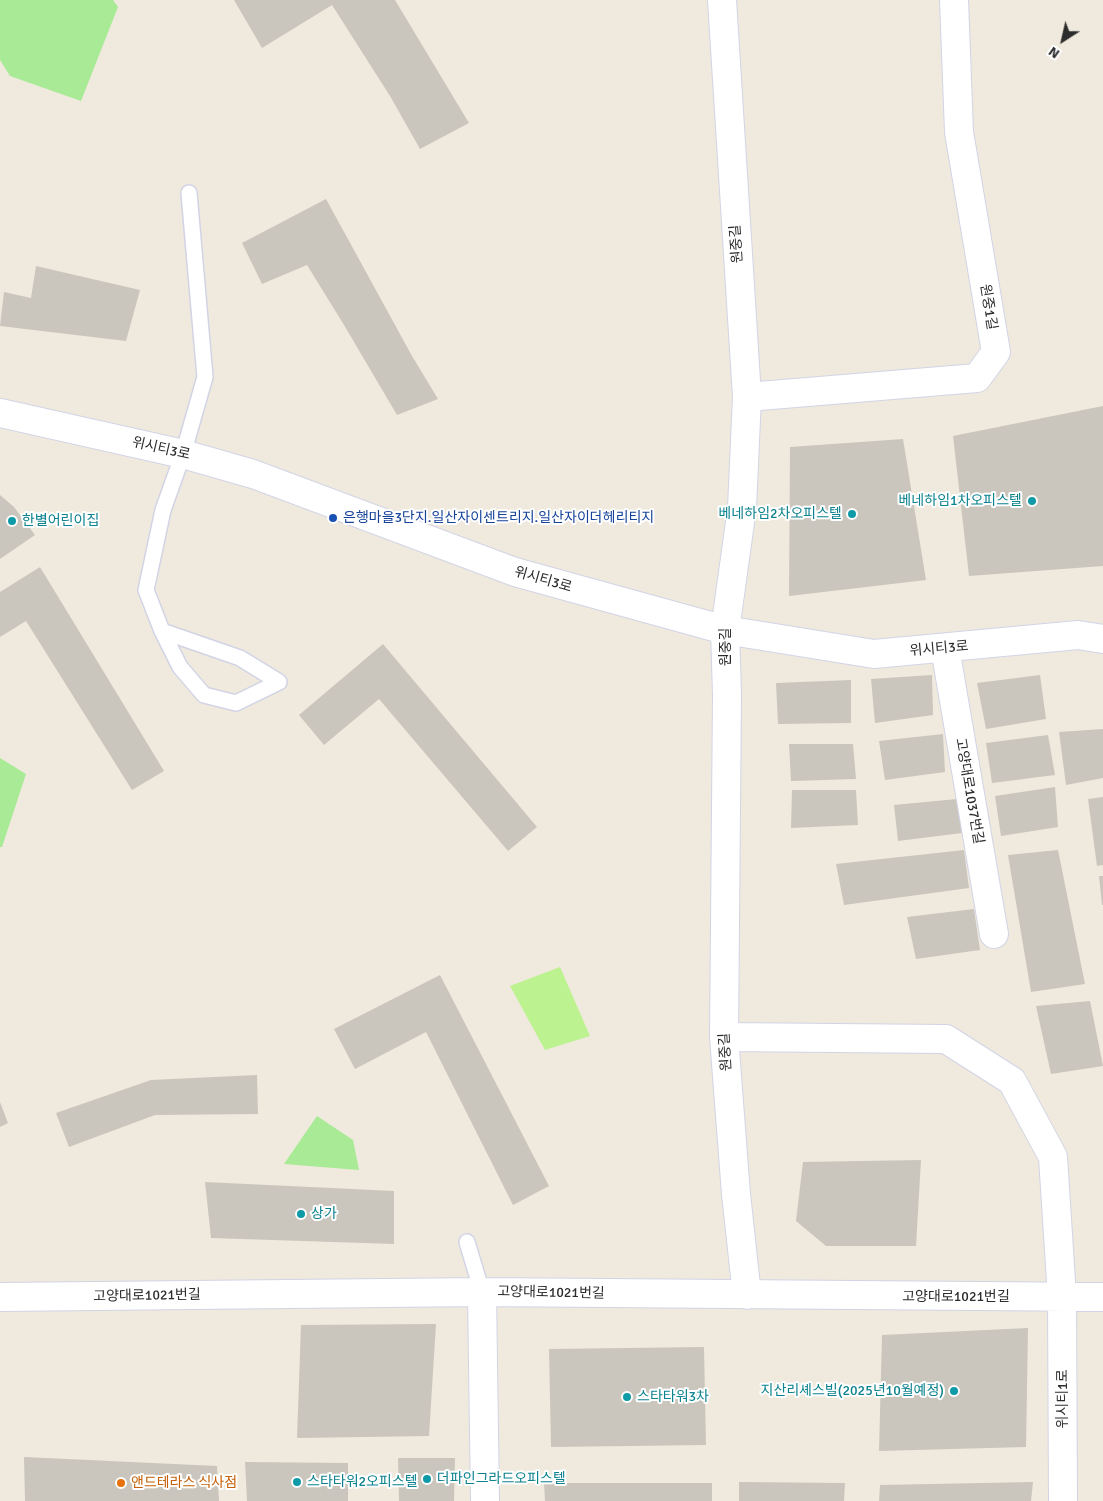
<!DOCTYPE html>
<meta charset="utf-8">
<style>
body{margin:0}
#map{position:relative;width:1103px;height:1501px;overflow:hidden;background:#efeadd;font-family:Signika,sans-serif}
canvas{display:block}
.north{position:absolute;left:1038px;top:15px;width:50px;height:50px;-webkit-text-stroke:4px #fff;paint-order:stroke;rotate:215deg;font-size:14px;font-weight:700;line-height:20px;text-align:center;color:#2c2c2c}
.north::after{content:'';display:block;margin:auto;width:18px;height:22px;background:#2c2c2c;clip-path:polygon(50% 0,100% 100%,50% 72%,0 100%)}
</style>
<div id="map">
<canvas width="1103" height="1501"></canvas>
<div class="north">N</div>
</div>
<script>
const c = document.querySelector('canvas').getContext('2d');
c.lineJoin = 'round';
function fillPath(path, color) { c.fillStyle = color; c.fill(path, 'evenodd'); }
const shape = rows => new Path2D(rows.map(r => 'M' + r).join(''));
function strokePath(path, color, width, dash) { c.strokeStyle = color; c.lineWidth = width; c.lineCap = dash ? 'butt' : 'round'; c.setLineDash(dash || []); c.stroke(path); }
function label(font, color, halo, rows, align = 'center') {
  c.font = font + ' Signika,"Noto Sans KR",sans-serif'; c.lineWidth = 4; c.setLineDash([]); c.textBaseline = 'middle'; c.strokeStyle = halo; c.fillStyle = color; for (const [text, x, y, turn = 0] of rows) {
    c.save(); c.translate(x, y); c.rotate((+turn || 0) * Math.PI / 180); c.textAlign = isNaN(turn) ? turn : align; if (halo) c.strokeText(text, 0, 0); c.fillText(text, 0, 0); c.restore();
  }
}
fillPath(shape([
 [0,0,113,0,118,7,81,101,10,76,0,60],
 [0,758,26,774,2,847,0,847],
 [317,1116,353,1140,359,1170,284,1164]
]), '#a8ea95');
fillPath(shape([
 [560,967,590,1036,545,1050,510,986]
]), '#bcf290');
fillPath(shape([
 [234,0,395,0,469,123,420,149,390,96,332,5,262,48],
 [326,199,412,356,438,399,397,415,344,325,307,265,262,284,242,243],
 [36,266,140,290,126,341,0,326,4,292,31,298],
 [1103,406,1103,566,969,576,953,436],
 [903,439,926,580,789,596,790,447],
 [0,495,14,507,35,535,0,559],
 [40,567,164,771,132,790,26,621,0,637,0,592],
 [383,644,537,827,508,851,379,699,324,745,299,715],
 [932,675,933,715,875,723,871,679],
 [1040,675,1046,719,986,729,977,683],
 [851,680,851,723,778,724,776,683],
 [1103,729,1103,778,1066,785,1059,732],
 [943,734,945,772,885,780,879,741],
 [1048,735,1055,775,992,783,986,743],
 [789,744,853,744,856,779,791,781],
 [1055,787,1058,827,1001,836,995,796],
 [792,790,856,790,858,825,791,828],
 [1103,797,1103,865,1097,866,1088,799],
 [957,799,962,833,898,841,894,805],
 [964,850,969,888,844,905,836,864],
 [1058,850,1085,984,1031,992,1008,855],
 [1099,876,1103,876,1103,905,1102,905],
 [974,909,980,950,916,959,907,917],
 [440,975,549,1186,513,1205,426,1032,355,1069,334,1029],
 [1090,1001,1103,1066,1051,1074,1036,1006],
 [257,1075,258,1114,155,1115,69,1147,56,1113,151,1080],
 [0,1102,8,1123,0,1127],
 [921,1160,916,1246,826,1246,796,1221,803,1162],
 [205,1182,394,1191,394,1244,211,1238],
 [436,1324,429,1436,297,1438,301,1325],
 [1028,1328,1026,1447,879,1451,882,1335],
 [704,1347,706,1445,551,1447,549,1349],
 [24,1457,217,1466,219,1501,25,1501],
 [398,1458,455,1458,454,1501,399,1501],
 [245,1462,348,1463,348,1501,247,1501],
 [739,1482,845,1483,844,1501,739,1501],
 [1033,1482,1031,1501,879,1501,880,1485],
 [544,1483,712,1483,712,1501,545,1501]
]), '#cbc6bd');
const lane = shape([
 [162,631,240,658,279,682,236,703,204,695,180,667,162,631,146,590,163,510,183,454,205,377,189,193],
 [467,1242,482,1292]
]);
const street = shape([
 [722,0,747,397,742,508,725,630,727,695,724,1037,736,1194,747,1295],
 [747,397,977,378,996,352,959,132,954,0],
 [0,413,183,454,253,474,515,572,725,630,874,654,1078,635,1103,639],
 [945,648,994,934],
 [724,1037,946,1039,1012,1081,1053,1157,1062,1297,1063,1501],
 [482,1292,485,1501],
 [0,1297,482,1292,1103,1297]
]);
strokePath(lane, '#d2d4e6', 18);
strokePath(street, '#d2d4e6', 30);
strokePath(lane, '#fff', 15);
strokePath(street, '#fff', 28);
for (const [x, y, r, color] of [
 [1032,501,5,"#0f9aa8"],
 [852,514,5,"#0f9aa8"],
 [333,518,5,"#1a4fb4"],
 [12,521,5,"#0f9aa8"],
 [301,1214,5,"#0f9aa8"],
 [954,1391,5,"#0f9aa8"],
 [627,1397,5,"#0f9aa8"],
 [427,1479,5,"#0f9aa8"],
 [297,1482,5,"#0f9aa8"],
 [121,1483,5,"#e8710a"]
]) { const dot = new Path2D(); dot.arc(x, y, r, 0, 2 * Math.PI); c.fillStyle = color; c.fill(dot); strokePath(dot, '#fff', 2); }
label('14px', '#2c2c2c', '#fff', [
 ["원중길",737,244,-94],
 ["원중1길",988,307,81],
 ["위시티3로",161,449,13],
 ["위시티3로",543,580,16],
 ["원중길",726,647,-90],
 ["위시티3로",939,649,-5],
 ["고양대로1037번길",969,791,80],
 ["원중길",726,1052,-93],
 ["고양대로1021번길",551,1293,1],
 ["고양대로1021번길",147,1296,-1],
 ["고양대로1021번길",956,1297],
 ["위시티1로",1063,1399,-90]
]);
label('14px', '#0d838f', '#fff', [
 ["베네하임1차오피스텔",1022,501,"right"],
 ["베네하임2차오피스텔",842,514,"right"],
 ["한별어린이집",22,521],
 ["상가",311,1214],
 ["지산리셰스빌(2025년10월예정)",944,1391,"right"],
 ["스타타워3차",637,1397],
 ["더파인그라드오피스텔",437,1479],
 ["스타타워2오피스텔",307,1482]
], 'left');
label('14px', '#164399', '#fff', [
 ["은행마을3단지.일산자이센트리지.일산자이더헤리티지",343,518]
], 'left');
label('14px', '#c56008', '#fff', [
 ["앤드테라스 식사점",131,1483]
], 'left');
</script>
